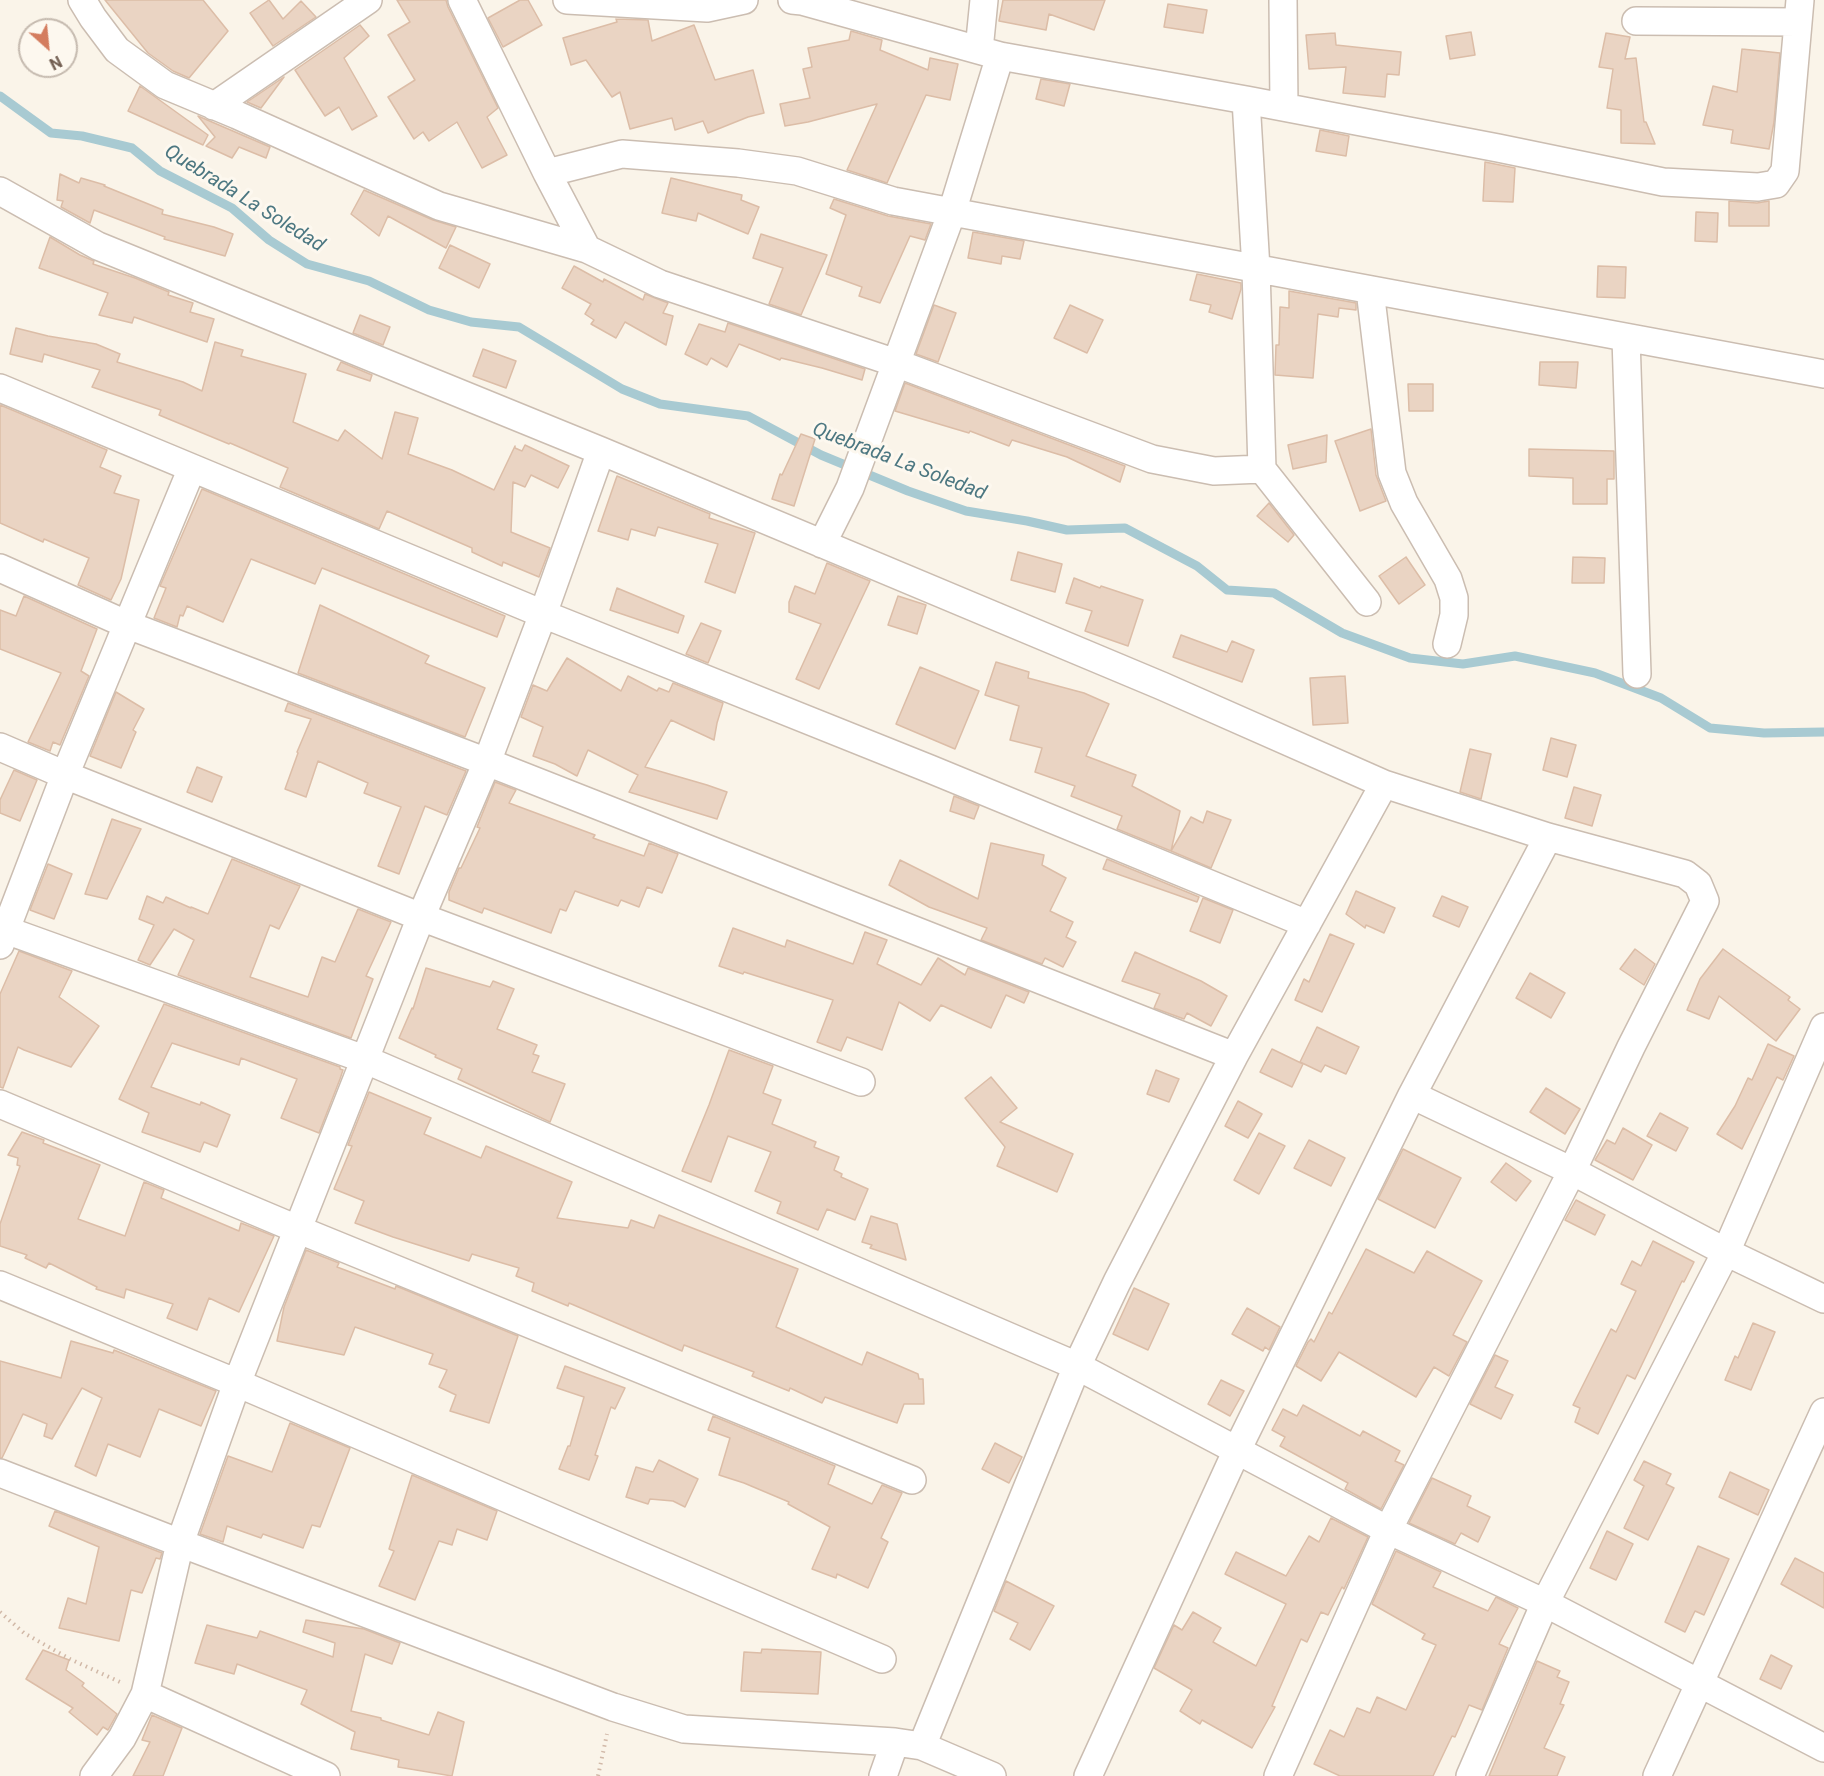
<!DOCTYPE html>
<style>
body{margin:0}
#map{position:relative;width:1824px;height:1776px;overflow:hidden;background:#faf4e9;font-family:Roboto,sans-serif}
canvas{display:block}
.north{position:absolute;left:18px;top:18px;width:60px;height:60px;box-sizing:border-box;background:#fdf8ef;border:2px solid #c5baaf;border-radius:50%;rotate:153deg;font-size:16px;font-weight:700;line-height:24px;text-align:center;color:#715d50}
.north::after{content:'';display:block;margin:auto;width:21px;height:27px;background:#d47d5f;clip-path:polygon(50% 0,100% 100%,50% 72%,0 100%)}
</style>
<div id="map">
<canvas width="1824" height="1776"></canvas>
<div class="north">N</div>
</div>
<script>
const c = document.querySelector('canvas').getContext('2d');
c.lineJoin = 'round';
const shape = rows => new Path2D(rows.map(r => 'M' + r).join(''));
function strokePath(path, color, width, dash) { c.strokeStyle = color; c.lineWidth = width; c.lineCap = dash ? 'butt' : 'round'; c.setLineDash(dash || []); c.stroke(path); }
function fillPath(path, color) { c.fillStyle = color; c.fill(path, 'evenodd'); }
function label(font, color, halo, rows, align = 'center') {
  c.font = font + ' Roboto,sans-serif'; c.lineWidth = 6; c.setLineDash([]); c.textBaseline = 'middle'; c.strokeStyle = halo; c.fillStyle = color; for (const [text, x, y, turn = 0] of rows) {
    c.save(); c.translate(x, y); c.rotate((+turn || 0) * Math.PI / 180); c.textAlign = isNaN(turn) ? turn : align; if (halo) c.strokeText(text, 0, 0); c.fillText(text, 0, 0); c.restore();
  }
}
strokePath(shape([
 [0,96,51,133,82,136,132,148,160,171,232,208,269,240,307,264,369,281,429,310,471,322,519,327,622,389,660,404,748,416,821,455,908,491,966,511,1027,521,1067,530,1125,528,1197,566,1227,590,1274,593,1342,633,1410,658,1463,664,1515,656,1595,673,1661,698,1710,728,1764,733,1824,732]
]), '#a8cad2', 9);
const building = shape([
 [105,0,203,0,228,31,189,78,173,71,148,53,105,0],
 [269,0,283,19,301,1,316,17,273,46,250,13,269,0],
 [397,0,446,0,448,7,498,108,487,117,507,155,482,168,457,122,429,141,423,132,414,139,388,97,415,80,388,35,410,22,397,0],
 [520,0,528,0,542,25,503,47,488,18,520,0],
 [1003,0,1105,0,1094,30,1049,14,1046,30,999,21,1003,0],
 [1168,4,1207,10,1203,33,1164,27,1168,4],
 [616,19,648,20,652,41,694,25,715,80,753,70,764,113,748,117,708,133,703,121,675,130,672,118,630,129,620,92,612,97,586,60,571,65,563,38,617,22,616,19],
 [360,25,369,36,344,58,377,116,352,130,339,107,325,116,295,70,360,25],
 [851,31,882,40,880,50,928,70,930,58,958,64,950,100,926,95,887,183,847,170,877,104,808,122,785,126,780,104,810,98,803,69,812,67,808,48,849,40,851,31],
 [1471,32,1475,55,1450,59,1446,36,1471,32],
 [1335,33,1336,45,1401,52,1399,75,1387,74,1385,97,1343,93,1346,67,1309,69,1306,35,1335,33],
 [1606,33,1630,37,1625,59,1636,58,1644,122,1646,122,1655,144,1621,143,1621,110,1607,108,1613,69,1599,67,1606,33],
 [1742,49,1780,53,1774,122,1769,149,1731,143,1733,130,1703,125,1713,86,1737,92,1742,49],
 [284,77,261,108,247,102,284,77],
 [1041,79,1070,84,1064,106,1036,99,1041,79],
 [140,86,208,135,203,145,128,111,140,86],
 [198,116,270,147,266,158,239,147,232,158,206,146,215,137,198,116],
 [1320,130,1349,136,1346,156,1316,151,1320,130],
 [1485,162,1515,168,1513,202,1483,201,1485,162],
 [60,174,79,183,81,178,105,185,104,186,163,210,162,214,214,227,233,234,225,256,164,239,165,237,94,210,90,223,61,207,63,201,57,200,60,174],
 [671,178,742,195,741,200,759,207,748,234,698,213,696,221,662,213,671,178],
 [364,190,433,220,456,227,446,248,388,216,379,236,351,214,364,190],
 [834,199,888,216,931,224,925,240,910,236,880,303,859,296,862,287,826,274,846,215,830,208,834,199],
 [1729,201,1757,203,1769,201,1769,226,1729,226,1729,201],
 [1696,212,1718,213,1717,242,1695,241,1696,212],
 [973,232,1024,241,1020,259,1002,256,1001,264,968,258,973,232],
 [761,234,827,255,801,315,769,304,783,268,753,258,761,234],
 [50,237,80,255,94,261,93,264,135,278,169,292,168,295,193,303,190,312,214,319,207,342,134,317,132,323,99,315,108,293,39,268,50,237],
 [450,245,490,264,479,288,439,268,450,245],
 [574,266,603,282,604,279,643,300,645,294,668,303,663,313,673,316,666,345,625,322,616,338,591,324,594,320,585,314,591,304,562,288,574,266],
 [1598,266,1626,267,1625,298,1597,297,1598,266],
 [1197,274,1241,283,1241,289,1232,319,1209,312,1211,305,1190,300,1197,274],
 [1289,291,1356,303,1356,310,1339,308,1338,317,1318,314,1313,378,1275,375,1276,345,1279,345,1280,307,1289,308,1289,291],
 [934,305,956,313,938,362,916,354,934,305],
 [1070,305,1103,320,1087,353,1054,338,1070,305],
 [360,315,390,327,383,345,353,333,360,315],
 [728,323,865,369,862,380,822,368,781,358,780,360,739,344,727,367,711,358,707,365,685,354,699,324,725,332,728,323],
 [16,328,48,336,96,344,120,354,117,362,183,382,202,391,215,342,243,350,241,356,306,374,293,422,338,441,345,430,382,459,395,412,418,418,408,454,452,470,494,490,515,446,515,448,522,451,525,445,569,466,558,488,531,475,525,487,513,482,511,532,550,548,539,577,503,562,502,566,472,552,472,548,387,511,379,529,280,487,288,468,230,443,229,444,159,415,161,410,92,387,100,370,44,354,42,362,10,354,16,328],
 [483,349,516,361,506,388,473,376,483,349],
 [341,362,372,375,370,381,337,370,341,362],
 [1540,362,1578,362,1576,388,1539,385,1540,362],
 [905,383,1125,466,1120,482,1067,457,1012,440,1009,446,970,431,969,433,895,411,905,383],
 [1408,384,1433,384,1433,411,1409,411,1408,384],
 [0,405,107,450,100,467,121,476,114,493,139,500,121,579,111,600,78,585,89,558,44,539,43,542,0,523,0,405],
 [1371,429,1376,475,1386,501,1360,511,1335,441,1371,429],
 [801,434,815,439,794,506,772,499,780,474,782,475,801,434],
 [1327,435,1326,462,1293,469,1288,445,1327,435],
 [1529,449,1614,451,1614,479,1607,479,1607,504,1573,504,1573,478,1529,476,1529,449],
 [617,476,710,514,709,518,755,533,735,593,705,582,718,544,658,527,655,536,631,529,628,540,598,531,617,476],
 [202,489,505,616,497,637,322,568,315,584,251,559,223,622,187,606,183,616,180,615,177,627,154,618,166,588,160,586,202,489],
 [1269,503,1294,535,1288,542,1257,516,1269,503],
 [1018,552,1062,564,1055,592,1011,580,1018,552],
 [1406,557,1425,585,1399,604,1379,576,1406,557],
 [1573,557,1605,558,1604,583,1572,583,1573,557],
 [827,563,870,581,819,689,796,679,821,624,789,612,789,602,795,586,815,594,827,563],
 [1074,578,1100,588,1101,586,1143,600,1128,646,1085,631,1092,611,1066,603,1074,578],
 [617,588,684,616,678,633,610,610,617,588],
 [24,596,97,629,81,671,89,676,60,745,53,742,50,751,28,742,61,673,0,649,0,610,16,616,24,596],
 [898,596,926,605,917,634,888,625,898,596],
 [320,605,429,656,425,663,485,688,465,737,298,673,320,605],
 [701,623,721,631,708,663,686,654,701,623],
 [1181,635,1227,652,1232,641,1254,650,1242,682,1173,657,1181,635],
 [567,658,621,691,628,676,657,691,659,688,669,692,673,683,723,703,717,723,714,740,671,720,645,767,707,785,727,792,717,819,629,792,638,775,588,750,577,776,555,764,533,756,543,727,521,717,533,685,547,691,567,658],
 [996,662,1029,672,1028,678,1084,693,1109,704,1086,756,1136,775,1132,786,1180,811,1171,851,1117,829,1122,816,1071,796,1075,786,1035,772,1042,748,1010,740,1019,706,985,695,996,662],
 [920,667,979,691,955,749,896,724,920,667],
 [1345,676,1348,723,1313,725,1310,678,1345,676],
 [116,692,144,709,133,730,136,732,121,768,90,756,116,692],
 [288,703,466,771,447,815,425,806,399,874,378,866,401,807,364,793,368,783,318,761,306,797,285,789,298,753,297,752,311,719,285,711,288,703],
 [1551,738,1576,745,1567,777,1543,770,1551,738],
 [1470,749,1491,754,1481,799,1460,792,1470,749],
 [197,767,222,777,212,802,187,792,197,767],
 [14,770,37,780,20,821,0,813,0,800,14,770],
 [495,782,516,790,509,803,595,835,593,838,644,856,649,843,678,854,662,893,647,887,639,907,621,900,618,906,575,891,566,911,560,909,551,933,484,908,482,913,449,900,449,892,459,868,461,868,480,828,477,827,495,782],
 [1574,787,1601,795,1592,826,1565,818,1574,787],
 [954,796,979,806,974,819,950,811,954,796],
 [1207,811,1231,820,1211,868,1171,851,1191,817,1203,823,1207,811],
 [112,819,141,829,107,899,85,894,112,819],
 [991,843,1044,855,1042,865,1066,878,1050,911,1073,922,1066,937,1076,942,1063,967,1045,958,1042,964,981,940,987,928,929,907,889,885,900,860,978,899,991,843],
 [232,859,300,886,279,929,270,925,250,977,308,997,322,957,335,962,358,909,391,922,366,976,373,979,351,1038,178,975,194,940,174,929,150,965,138,960,154,925,139,919,147,896,163,903,166,897,191,908,191,907,208,914,232,859],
 [1107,859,1199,897,1197,902,1103,869,1107,859],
 [48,864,72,874,54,919,30,910,48,864],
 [1356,891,1395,908,1384,933,1366,925,1365,928,1346,914,1356,891],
 [1442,896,1468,907,1459,927,1433,916,1442,896],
 [1203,898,1233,910,1220,943,1190,931,1203,898],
 [733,928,785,947,787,940,853,964,865,932,887,940,877,964,921,985,938,958,965,975,968,968,1029,992,1024,1003,1006,995,991,1028,941,1005,930,1021,899,1002,882,1050,847,1037,841,1051,817,1042,833,1000,744,972,743,974,719,966,733,928],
 [1330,934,1354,944,1322,1012,1295,1000,1304,979,1309,982,1330,934],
 [1635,949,1655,964,1644,985,1620,969,1635,949],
 [1723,949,1790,997,1788,1000,1800,1009,1776,1041,1719,996,1709,1019,1687,1010,1700,979,1723,949],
 [19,951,72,971,59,997,99,1026,71,1067,24,1050,18,1047,3,1088,0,1087,0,994,19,951],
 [1135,952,1201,981,1227,996,1211,1026,1187,1013,1184,1019,1154,1008,1160,994,1122,981,1135,952],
 [426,968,490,987,493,981,514,989,497,1029,537,1045,533,1054,539,1056,532,1072,565,1084,550,1122,458,1079,462,1069,435,1057,436,1055,399,1038,412,1008,413,1009,426,968],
 [1530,973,1565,993,1551,1018,1516,998,1530,973],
 [164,1004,340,1067,340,1069,343,1070,340,1079,319,1133,281,1118,297,1079,241,1058,239,1065,172,1043,151,1087,200,1105,201,1102,230,1115,217,1147,204,1142,200,1152,142,1132,149,1113,119,1099,164,1004],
 [1317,1027,1359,1047,1346,1074,1325,1065,1321,1072,1300,1062,1317,1027],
 [1768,1044,1794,1056,1783,1080,1777,1077,1742,1149,1717,1134,1735,1106,1748,1078,1752,1080,1768,1044],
 [1272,1049,1303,1064,1292,1087,1260,1072,1272,1049],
 [729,1050,773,1066,763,1093,781,1100,772,1124,816,1142,814,1147,839,1157,834,1170,842,1174,841,1177,868,1189,855,1220,827,1209,818,1230,777,1213,781,1202,755,1191,771,1152,728,1136,711,1182,682,1171,709,1105,729,1050],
 [1156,1070,1179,1079,1169,1102,1147,1094,1156,1070],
 [991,1077,1017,1108,1000,1122,1073,1154,1057,1192,997,1166,1005,1147,965,1098,991,1077],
 [1546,1088,1580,1109,1565,1134,1530,1112,1546,1088],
 [369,1092,431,1118,424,1134,481,1158,486,1146,572,1182,557,1218,628,1228,631,1220,654,1228,659,1215,798,1269,776,1327,862,1365,867,1352,918,1374,919,1379,923,1379,924,1404,904,1404,897,1423,825,1397,822,1403,790,1388,789,1391,752,1376,754,1372,684,1345,682,1351,569,1303,568,1306,532,1291,534,1283,516,1276,519,1268,472,1254,469,1261,393,1237,355,1223,364,1201,334,1189,352,1146,348,1145,369,1092],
 [1238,1101,1262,1114,1248,1138,1225,1126,1238,1101],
 [1660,1113,1688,1128,1676,1151,1647,1136,1660,1113],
 [1623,1128,1652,1145,1633,1180,1595,1160,1607,1140,1615,1144,1623,1128],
 [22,1132,44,1140,43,1143,100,1165,78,1219,125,1236,144,1182,164,1190,161,1198,239,1231,241,1223,274,1236,239,1312,209,1298,197,1330,167,1318,173,1304,126,1289,124,1298,96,1289,97,1287,49,1263,46,1268,25,1258,27,1255,0,1246,0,1224,20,1166,17,1165,18,1158,8,1155,22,1132],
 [1259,1133,1285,1146,1259,1194,1234,1180,1259,1133],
 [1309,1140,1345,1158,1331,1186,1294,1168,1309,1140],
 [1403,1149,1461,1178,1435,1228,1378,1199,1403,1149],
 [1506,1163,1531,1181,1516,1201,1491,1182,1506,1163],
 [1576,1200,1605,1215,1595,1235,1565,1220,1576,1200],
 [871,1216,897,1224,906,1260,870,1248,872,1245,862,1242,871,1216],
 [1653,1241,1694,1262,1684,1282,1682,1281,1635,1379,1627,1375,1598,1434,1575,1422,1580,1408,1573,1405,1611,1329,1616,1332,1636,1291,1621,1284,1632,1261,1641,1266,1653,1241],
 [1366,1249,1414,1273,1427,1251,1482,1281,1453,1335,1467,1342,1449,1376,1434,1367,1416,1397,1339,1352,1321,1381,1296,1366,1308,1342,1311,1339,1314,1342,1329,1312,1332,1314,1366,1249],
 [306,1250,339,1263,337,1267,395,1289,396,1286,518,1336,489,1423,450,1411,456,1395,439,1387,447,1370,429,1364,433,1354,355,1327,344,1355,277,1341,284,1307,306,1250],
 [1134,1288,1169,1304,1148,1350,1113,1334,1134,1288],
 [1247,1308,1280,1327,1269,1350,1265,1347,1263,1351,1232,1334,1247,1308],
 [1753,1323,1775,1332,1751,1390,1725,1380,1735,1356,1738,1358,1753,1323],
 [71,1341,113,1353,114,1350,216,1391,201,1426,159,1409,140,1457,108,1444,96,1476,75,1466,102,1398,82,1388,52,1439,44,1436,47,1424,23,1414,2,1458,0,1458,0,1361,61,1378,71,1341],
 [1495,1355,1508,1361,1495,1387,1513,1395,1501,1419,1470,1404,1495,1355],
 [565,1366,625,1388,615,1409,611,1407,595,1455,598,1456,589,1480,559,1469,568,1446,570,1446,584,1397,557,1388,565,1366],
 [1221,1380,1244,1391,1230,1416,1208,1404,1221,1380],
 [1303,1405,1360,1436,1363,1431,1400,1451,1395,1461,1404,1465,1381,1509,1345,1489,1348,1483,1280,1446,1285,1437,1272,1430,1283,1409,1297,1416,1303,1405],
 [713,1416,835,1466,828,1484,872,1504,882,1485,902,1493,881,1538,888,1542,868,1588,837,1574,836,1578,812,1569,830,1527,788,1504,789,1502,744,1483,719,1475,730,1438,708,1430,713,1416],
 [290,1423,350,1448,320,1527,312,1525,303,1548,263,1534,261,1538,227,1526,223,1542,200,1534,228,1456,272,1472,290,1423],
 [995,1443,1022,1457,1009,1483,982,1469,995,1443],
 [659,1460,698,1479,685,1507,673,1501,650,1499,648,1504,626,1497,636,1467,653,1472,659,1460],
 [1644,1461,1671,1474,1666,1484,1674,1488,1648,1540,1624,1528,1644,1486,1634,1480,1644,1461],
 [1730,1472,1769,1490,1758,1515,1719,1497,1730,1472],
 [412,1475,497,1511,487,1540,457,1529,452,1545,439,1541,415,1600,379,1586,394,1551,389,1549,412,1475],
 [1432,1478,1471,1496,1467,1506,1490,1517,1478,1542,1461,1533,1455,1544,1409,1523,1432,1478],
 [55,1511,162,1553,160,1559,156,1558,142,1593,131,1590,119,1641,59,1628,68,1598,86,1604,99,1547,49,1526,55,1511],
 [1331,1518,1368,1537,1344,1589,1342,1587,1328,1615,1321,1612,1307,1642,1301,1639,1272,1706,1275,1707,1252,1748,1202,1720,1200,1724,1180,1711,1192,1690,1154,1668,1174,1625,1182,1630,1193,1612,1221,1628,1213,1642,1256,1666,1286,1604,1225,1574,1236,1552,1286,1576,1309,1536,1319,1542,1331,1518],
 [1607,1531,1633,1544,1616,1580,1590,1568,1607,1531],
 [1698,1546,1729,1559,1704,1615,1695,1611,1685,1632,1665,1622,1698,1546],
 [1396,1551,1441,1572,1433,1587,1488,1611,1496,1597,1518,1608,1499,1644,1508,1648,1482,1710,1469,1705,1455,1737,1452,1736,1433,1776,1340,1776,1314,1764,1330,1730,1344,1737,1357,1708,1370,1713,1377,1697,1406,1710,1436,1645,1422,1639,1425,1634,1372,1604,1396,1551],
 [1795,1558,1824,1573,1824,1608,1781,1584,1795,1558],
 [1006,1581,1054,1606,1030,1650,1010,1639,1018,1623,994,1611,1006,1581],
 [306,1620,364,1629,400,1643,392,1664,365,1654,351,1711,381,1718,381,1720,429,1735,438,1712,464,1722,452,1776,398,1767,399,1760,351,1749,355,1732,301,1704,307,1690,237,1664,234,1674,195,1663,207,1625,257,1638,260,1631,333,1657,335,1643,303,1632,306,1620],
 [762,1649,821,1652,818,1694,741,1691,744,1652,761,1653,762,1649],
 [43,1650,69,1660,66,1670,84,1683,82,1686,117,1714,108,1730,103,1727,97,1735,69,1712,73,1708,26,1679,43,1650],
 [1771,1655,1792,1666,1781,1689,1760,1679,1771,1655],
 [1537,1661,1560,1671,1557,1677,1569,1682,1560,1704,1564,1705,1544,1748,1565,1757,1557,1776,1489,1776,1537,1661],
 [152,1715,182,1728,163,1776,133,1776,150,1742,142,1740,152,1715]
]);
fillPath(building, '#ead4c3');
strokePath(building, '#dcbda7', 1.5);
const minor = shape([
 [82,0,93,18,117,50,165,85,237,115,439,206,587,249,547,173],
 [462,0,547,173,622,154,738,163,797,171,893,201,1824,374],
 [567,0,707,8,744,0],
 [792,0,802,1,1000,56,1246,100,1256,269,1262,469],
 [1283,0,1284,107],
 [1636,21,1798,22],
 [979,50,984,0],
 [1246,100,1498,148,1663,182,1758,187,1776,184,1785,171,1800,0],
 [214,106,368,0],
 [0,191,98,246,601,451,1162,686,1384,784,1548,837,1685,874,1698,884,1705,901,1631,1047,1572,1171,1388,1530,1278,1776],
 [587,249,660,284,896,363,1152,459,1214,471,1262,469,1367,602],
 [1370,290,1392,473,1404,503,1448,579,1454,598,1454,615,1447,644],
 [1626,338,1637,674],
 [0,388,543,614,930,769,1307,924],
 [822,544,850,488,952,212,1000,56],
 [0,568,128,625,487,762,1234,1056],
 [0,747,65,775,421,917,861,1082],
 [0,928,364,1059,1077,1366,1388,1530,1545,1603,1824,1748],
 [0,945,65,775,192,468],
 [1412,1095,1572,1171,1726,1252,1824,1299],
 [0,1104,297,1229,912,1480],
 [0,1285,237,1383,882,1659],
 [0,1473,180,1543,613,1707,684,1729,895,1742,922,1746,992,1776],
 [145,1694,326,1776],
 [922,1746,1077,1366,1117,1282,1234,1056,1384,784],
 [94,1776,122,1738,145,1694,180,1543,237,1383,421,917,487,762,543,614,601,451],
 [883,1776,895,1742],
 [1088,1776,1237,1450,1412,1095,1548,837],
 [1470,1776,1545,1603,1726,1252,1824,1027],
 [1657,1776,1824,1412]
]);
strokePath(minor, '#cbbdb1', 30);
strokePath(shape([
 [0,1612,24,1633,70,1659,120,1682],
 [598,1776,607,1734]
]), '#d1b9a8', 4, [1.5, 4.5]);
strokePath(minor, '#fff', 27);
label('italic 20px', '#4c7781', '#fdf8ef', [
 ["Quebrada La Soledad",244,199,32],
 ["Quebrada La Soledad",899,462,21]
]);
</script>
